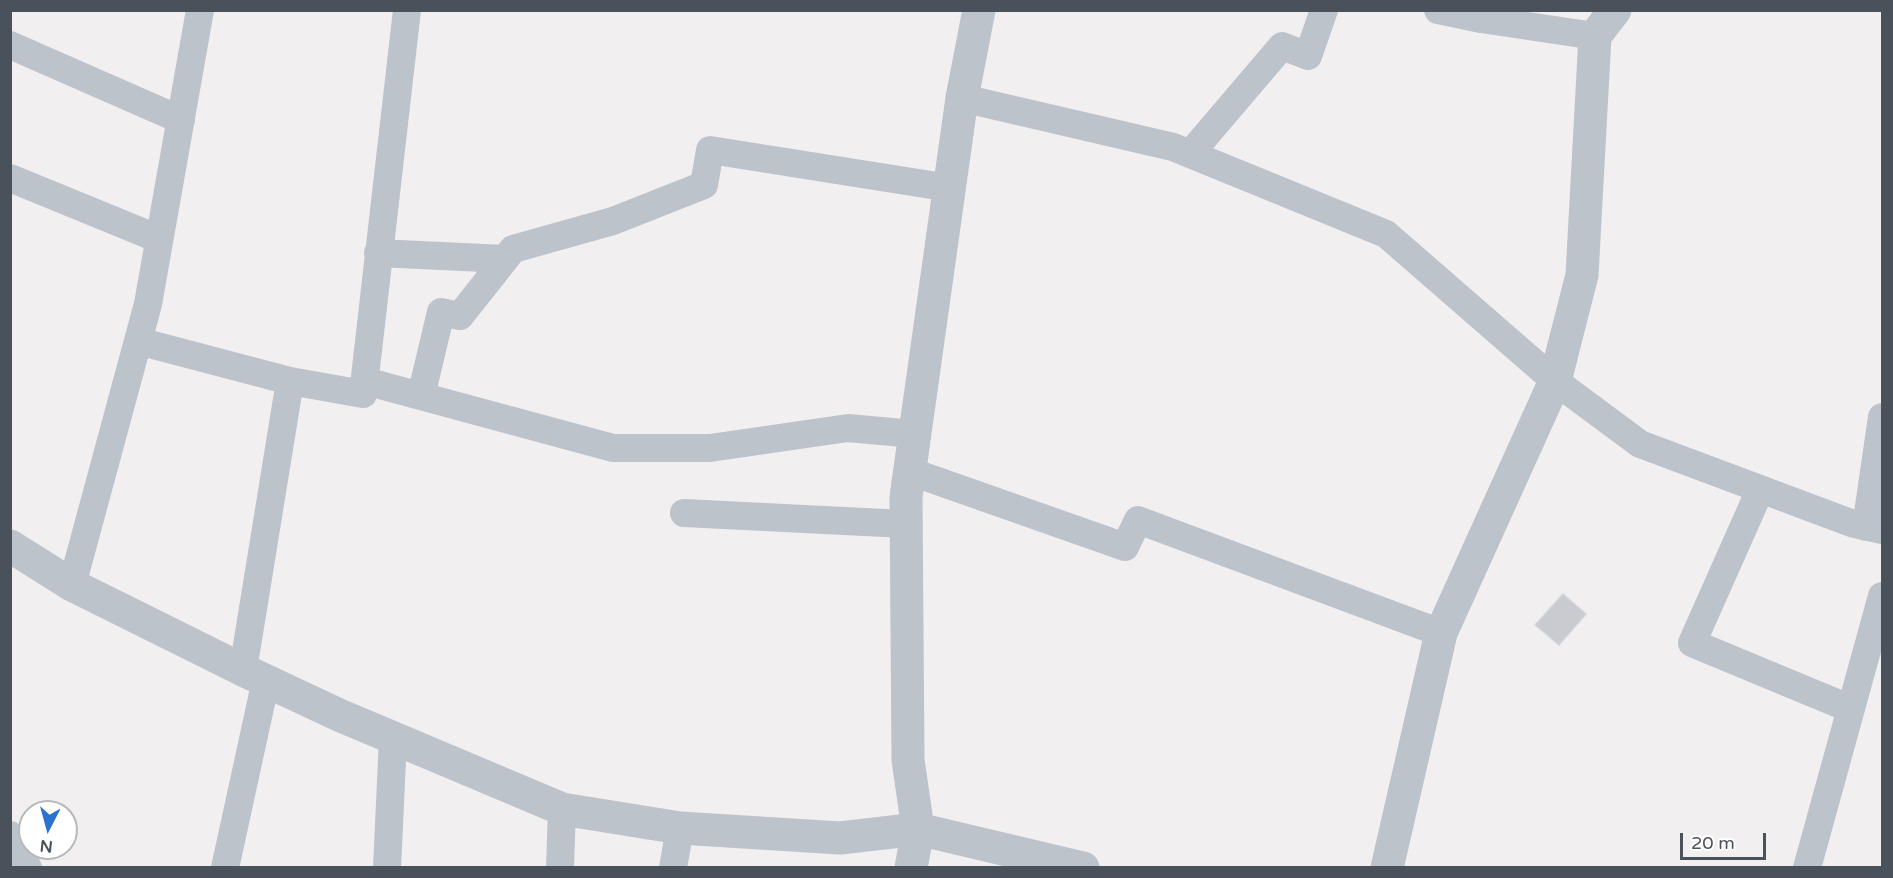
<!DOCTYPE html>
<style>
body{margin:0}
#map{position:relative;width:1893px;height:878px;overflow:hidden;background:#f1efef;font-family:"Varela Round",sans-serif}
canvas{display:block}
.frame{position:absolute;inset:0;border:12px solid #49525a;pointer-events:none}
.north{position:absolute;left:18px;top:800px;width:60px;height:60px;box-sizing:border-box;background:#fff;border:2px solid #b6babd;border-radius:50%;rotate:186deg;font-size:16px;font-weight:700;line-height:24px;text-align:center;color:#49525a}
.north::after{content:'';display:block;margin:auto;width:21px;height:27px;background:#2b71cf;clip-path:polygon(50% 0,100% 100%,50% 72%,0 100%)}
.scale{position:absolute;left:1680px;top:833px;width:86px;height:27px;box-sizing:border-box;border:3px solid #49525a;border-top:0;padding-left:8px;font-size:18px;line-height:21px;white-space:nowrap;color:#49525a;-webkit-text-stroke:4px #fff;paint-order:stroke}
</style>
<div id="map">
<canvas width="1893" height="878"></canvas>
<div class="frame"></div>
<div class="north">N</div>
<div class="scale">20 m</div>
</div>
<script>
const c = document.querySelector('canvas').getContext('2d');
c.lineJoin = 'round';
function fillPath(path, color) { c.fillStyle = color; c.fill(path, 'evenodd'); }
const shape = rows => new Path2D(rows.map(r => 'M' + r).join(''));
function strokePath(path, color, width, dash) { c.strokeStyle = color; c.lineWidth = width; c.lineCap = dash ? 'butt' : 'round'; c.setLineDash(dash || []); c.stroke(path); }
const building = shape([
 [1563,594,1586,614,1559,645,1535,625,1563,594]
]);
fillPath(building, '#c9cbd1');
strokePath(building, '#d3d5da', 1.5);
strokePath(shape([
 [1438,10,1481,19],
 [1483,10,1481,19,1595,36],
 [10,45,181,120],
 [962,98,1173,147,1386,234,1555,381,1640,444,1851,523,1882,530],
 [1190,154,1282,46,1308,56,1324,10],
 [10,178,159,239],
 [378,253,505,259],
 [138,341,290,381],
 [365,381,613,448,710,448,848,428,914,434],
 [421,396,441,312,460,316,513,249,613,221,704,185,710,150,950,188],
 [909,471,1125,547,1138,520,1441,633],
 [1760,490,1692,643,1851,709],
 [684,513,905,524],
 [1866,527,1882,417],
 [72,585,148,304,200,10],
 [243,670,290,381,363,394,407,10],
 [10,835,28,868],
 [225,868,266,680],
 [387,868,393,738],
 [560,868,562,809],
 [673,868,680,828],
 [1807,868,1882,596]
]), '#bcc3ca', 28);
strokePath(shape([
 [10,546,72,585,243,670,339,715,562,809,680,828,840,838,918,829,1083,868],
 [911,868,918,829,908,760,906,497,962,98,979,10],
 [1387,868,1441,633,1555,381,1582,275,1595,36,1615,10]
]), '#bcc3ca', 33);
</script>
